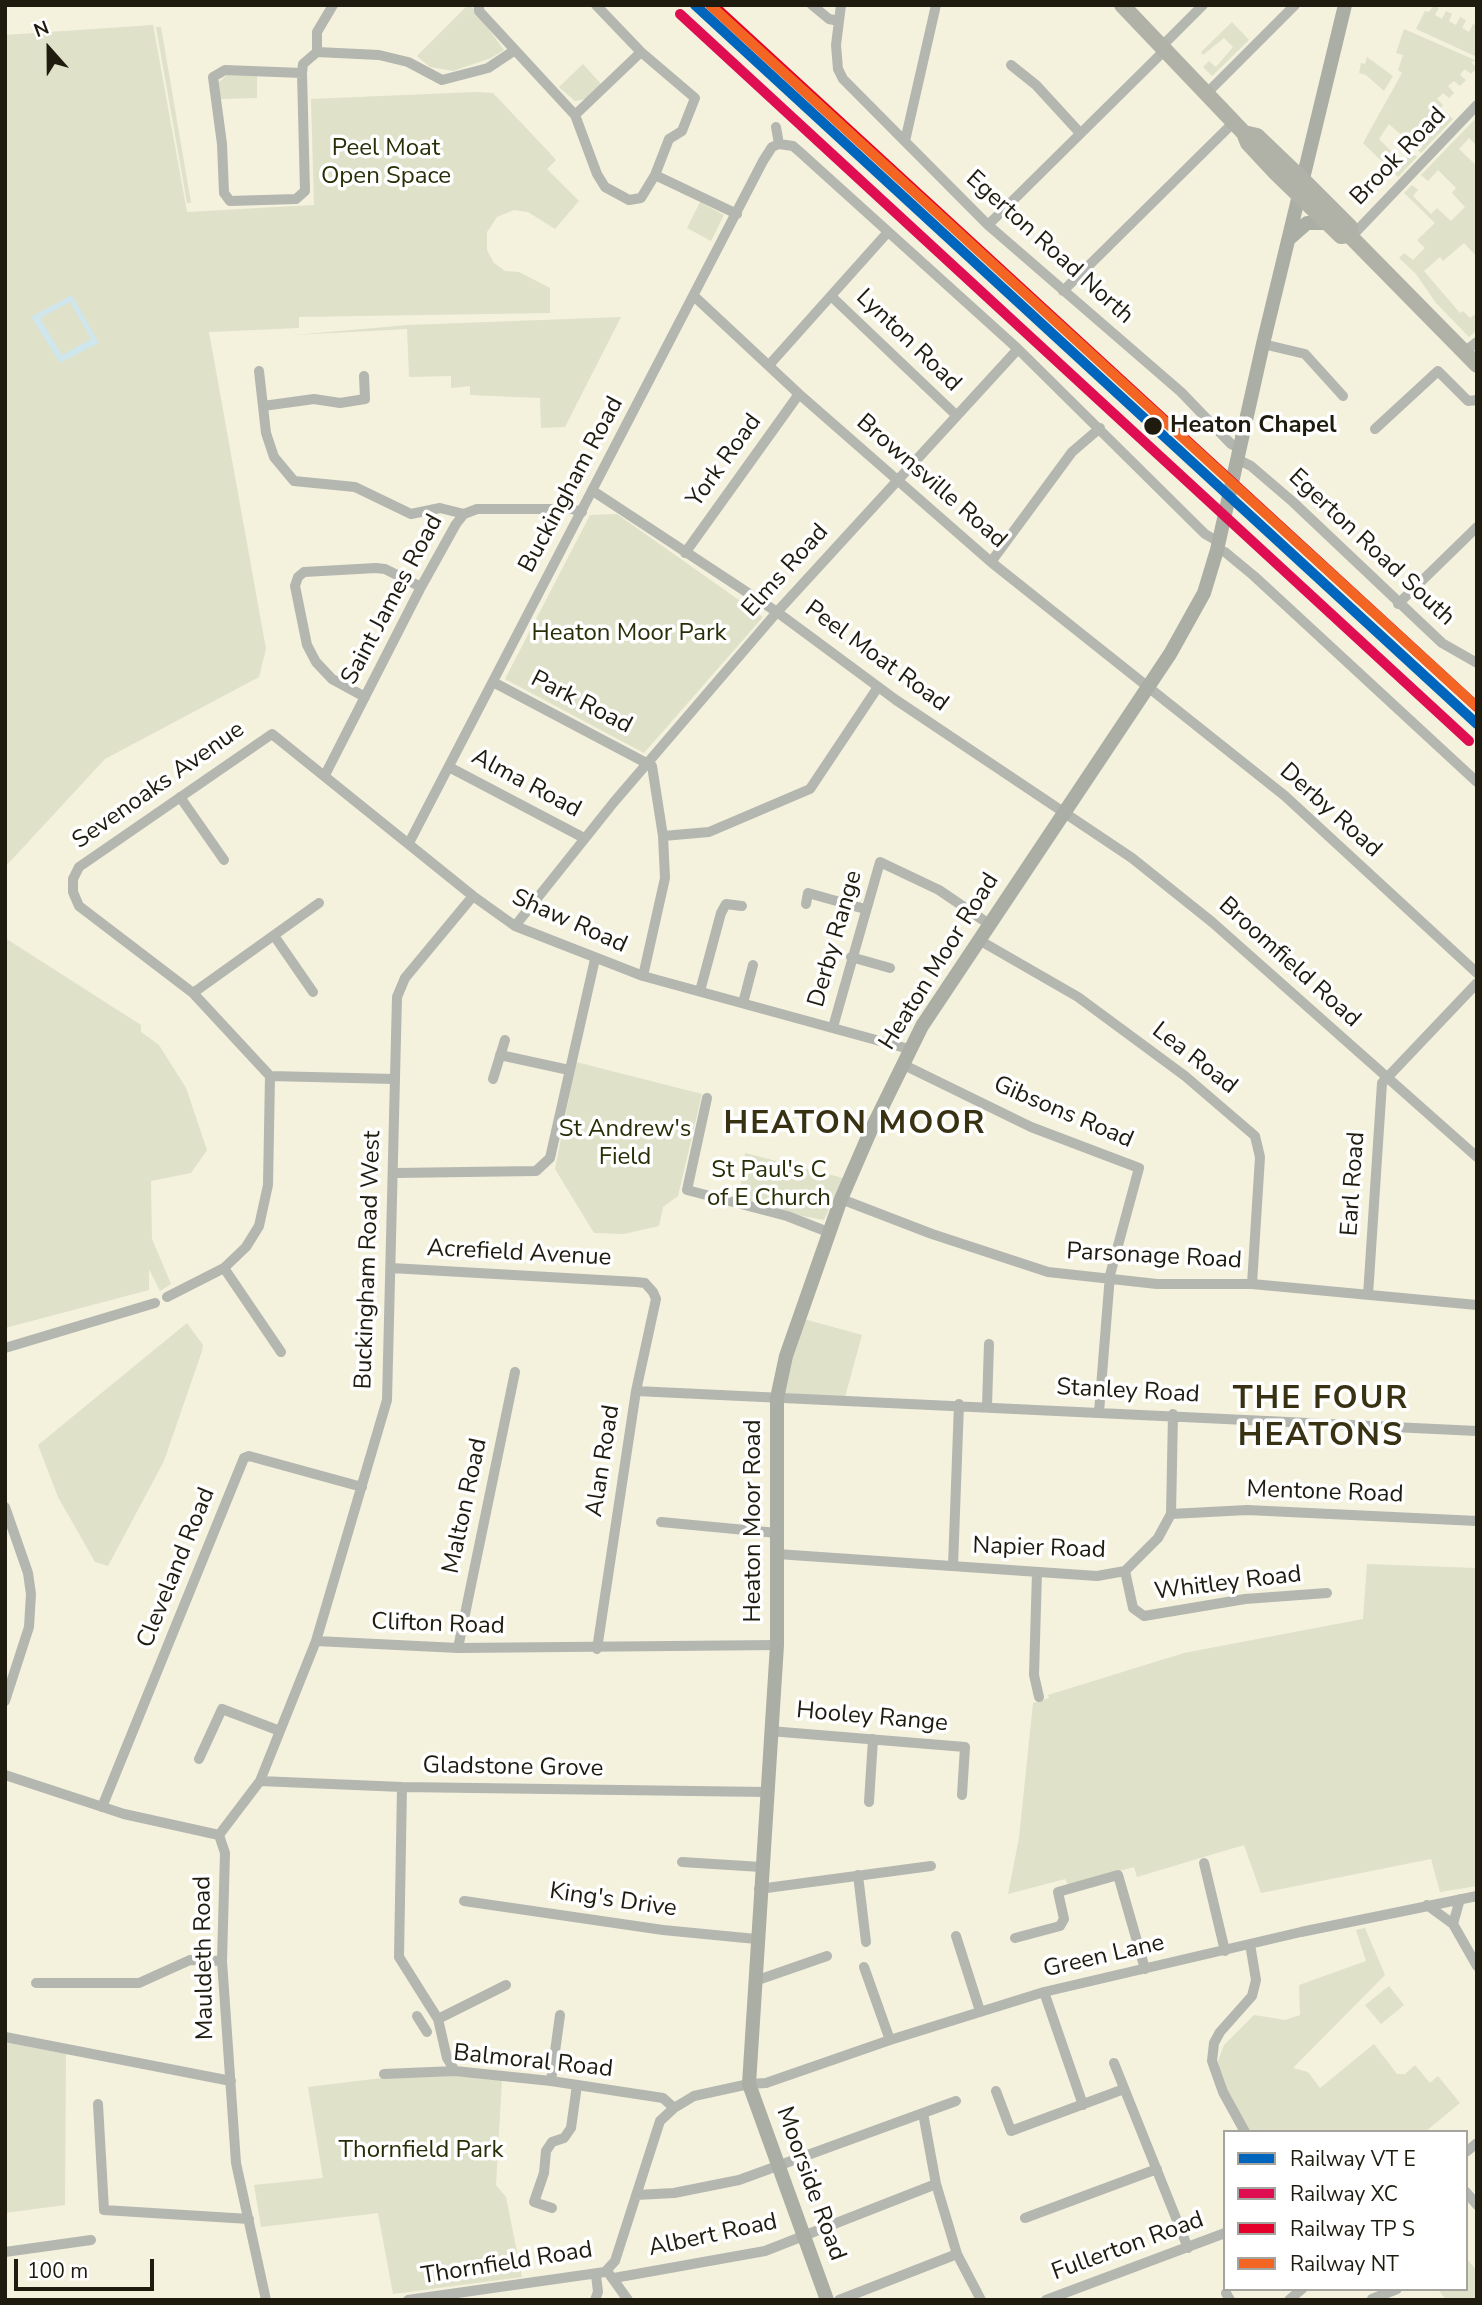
<!DOCTYPE html>
<style>
body{margin:0}
#map{position:relative;width:1482px;height:2305px;overflow:hidden;background:#f4f1dd;font-family:"Nunito Sans",sans-serif}
canvas{display:block}
.frame{position:absolute;inset:0;border:7px solid #1f1c0f;pointer-events:none}
.legend{position:absolute;left:1223px;top:2130px;width:245px;height:161px;box-sizing:border-box;background:#fff;border:2px solid #a5a49f;margin:0;padding:9px 12px;list-style:none;font-size:21px;color:#1f1c0f}
.legend li{display:flex;align-items:center;gap:14px;height:35px}
.legend b{width:35px;border:2px solid #a5a49f}
.north{position:absolute;left:14px;top:14px;width:70px;height:70px;-webkit-text-stroke:5px #fff;paint-order:stroke;rotate:339deg;font-size:19px;font-weight:700;line-height:28px;text-align:center;color:#1f1c0f}
.north::after{content:'';display:block;margin:auto;width:24px;height:32px;background:#1f1c0f;clip-path:polygon(50% 0,100% 100%,50% 72%,0 100%)}
.scale{position:absolute;left:14px;top:2259px;width:140px;height:32px;box-sizing:border-box;border:4px solid #1f1c0f;border-top:0;padding-left:9px;font-size:21px;line-height:24px;white-space:nowrap;color:#1f1c0f;-webkit-text-stroke:5px #fff;paint-order:stroke}
</style>
<div id="map">
<canvas width="1482" height="2305"></canvas>
<div class="frame"></div>
<ul class="legend">
<li><b style="height:9px;background:#0065bd"></b>Railway VT E</li>
<li><b style="height:9px;background:#df0d52"></b>Railway XC</li>
<li><b style="height:9px;background:#e4002b"></b>Railway TP S</li>
<li><b style="height:9px;background:#f26522"></b>Railway NT</li>
</ul>
<div class="north">N</div>
<div class="scale">100 m</div>
</div>
<script>
const c = document.querySelector('canvas').getContext('2d');
c.lineJoin = 'round';
function fillPath(path, color) { c.fillStyle = color; c.fill(path, 'evenodd'); }
const shape = rows => new Path2D(rows.map(r => 'M' + r).join(''));
function strokePath(path, color, width, dash) { c.strokeStyle = color; c.lineWidth = width; c.lineCap = dash ? 'butt' : 'round'; c.setLineDash(dash || []); c.stroke(path); }
function label(font, color, halo, rows, align = 'center') {
  c.font = font + ' "Nunito Sans",sans-serif'; c.lineWidth = 7; c.setLineDash([]); c.textBaseline = 'middle'; c.strokeStyle = halo; c.fillStyle = color; for (const [text, x, y, turn = 0] of rows) {
    c.save(); c.translate(x, y); c.rotate((+turn || 0) * Math.PI / 180); c.textAlign = isNaN(turn) ? turn : align; if (halo) c.strokeText(text, 0, 0); c.fillText(text, 0, 0); c.restore();
  }
}
fillPath(shape([
 [468,5,471,5,504,50,491,58,453,71,430,67,417,56],
 [1434,5,1439,8,1435,15,1442,19,1446,11,1452,14,1449,21,1452,23,1456,25,1460,17,1466,20,1462,28,1469,32,1473,24,1477,25,1477,57,1416,29,1425,11,1429,12],
 [1232,22,1249,40,1212,76,1203,67,1209,61,1216,67,1233,47,1224,38,1203,55,1201,52],
 [153,25,187,212,314,205,311,99,475,92,493,93,547,150,556,160,547,169,579,201,555,229,528,212,514,210,497,217,487,232,487,250,494,263,505,271,519,272,550,288,550,313,299,317,299,328,209,332,266,649,259,677,105,759,5,867,5,35],
 [156,27,161,27,191,203,187,203],
 [1404,29,1477,61,1471,62,1477,68,1471,74,1465,69,1462,72,1460,75,1466,80,1460,86,1454,81,1448,86,1454,93,1449,98,1443,93,1437,99,1443,105,1441,108,1453,119,1421,153,1389,124,1379,139,1392,152,1384,161,1394,170,1411,152,1417,157,1398,177,1363,143,1402,73,1398,70,1403,55,1396,53],
 [1367,57,1393,76,1384,91,1366,75,1359,73,1361,63,1365,64],
 [583,64,601,84,586,99,575,101,559,87],
 [227,75,257,75,257,98,220,99,219,82],
 [1477,117,1477,146,1469,138,1459,149,1477,166,1477,257,1464,243,1443,261,1440,257,1424,271,1460,313,1463,311,1470,318,1477,313,1477,330,1469,337,1436,303,1416,274,1399,258,1404,253,1413,260,1425,248,1417,240,1435,223,1404,193,1412,185,1418,190,1413,196,1431,214,1437,208,1451,221,1465,207,1452,193,1456,188,1438,170,1428,181,1421,175],
 [700,202,724,215,711,241,687,228],
 [621,317,565,427,541,428,540,398,470,395,470,386,451,388,451,376,409,377,407,329,294,335,408,325],
 [617,514,763,617,644,753,505,679,590,515],
 [5,938,141,1025,141,1032,159,1045,186,1088,207,1150,191,1173,151,1181,152,1239,171,1284,160,1291,149,1269,149,1290,5,1328],
 [576,1062,702,1094,678,1196,663,1207,659,1226,624,1234,594,1233,555,1169],
 [745,1153,843,1178,824,1220,738,1204],
 [804,1319,862,1335,845,1397,781,1393],
 [187,1323,203,1345,202,1351,164,1461,108,1566,95,1562,58,1497,38,1445],
 [1367,1564,1477,1568,1477,1886,1440,1892,1431,1859,1261,1893,1244,1845,1137,1877,1134,1867,1068,1885,1065,1879,1008,1894,1019,1838,1033,1703,1049,1698,1048,1695,1184,1653,1363,1619],
 [1365,1928,1385,1975,1293,2068,1308,2072,1320,2088,1374,2044,1397,2074,1405,2074,1415,2065,1430,2083,1438,2076,1460,2103,1425,2132,1250,2132,1222,2081,1218,2061,1224,2045,1254,2015,1285,2020,1300,2015,1299,1985,1366,1961,1356,1930],
 [1389,1986,1404,2005,1381,2024,1365,2005],
 [5,2042,66,2054,65,2205,5,2213],
 [456,2076,502,2079,496,2185,506,2197,522,2277,393,2294,378,2213,261,2227,254,2185,323,2178,308,2087,390,2077],
 [1466,2258,1477,2271,1477,2300,1446,2300,1438,2289,1466,2289]
]), '#dfe1c9');
fillPath(shape([
 [72,295,99,343,60,363,31,317],
 [70,302,91,339,62,355,40,318]
]), '#cfe6ed');
strokePath(shape([
 [479,5,479,11,515,50],
 [596,5,641,52,695,98,682,131,669,139,655,175],
 [812,5,829,19,839,21],
 [841,5,836,45,838,69,843,79,988,225,1181,392,1231,444,1241,449],
 [1162,46,1203,5],
 [317,52,317,32,333,5],
 [1011,65,1036,85,1080,133],
 [302,73,225,70,213,77,222,144,224,193,230,201,296,199,305,191,302,73,303,64,317,52,379,55,408,62,442,80,488,68,515,50,575,115,597,174,605,187,629,200,641,198,655,175,737,214],
 [1207,93,1295,5],
 [575,115,641,52],
 [776,127,779,144],
 [905,141,936,5],
 [988,225,1165,50],
 [1351,237,1477,105],
 [1063,291,1234,122],
 [831,296,956,415],
 [695,297,799,394,991,562,1285,796,1477,973],
 [1263,344,1305,354,1343,396],
 [1464,352,1477,342],
 [770,364,888,232],
 [259,371,266,433,274,457,294,481,355,487,411,514,440,508,464,514],
 [263,406,314,399,340,403,365,399,364,376],
 [1375,429,1438,371,1468,401,1477,400],
 [1239,460,1251,466,1293,502,1442,643,1477,663],
 [593,491,777,612,896,700,1132,858,1212,922,1477,1157],
 [1217,550,1225,552,1254,576,1477,782],
 [685,553,799,394],
 [991,562,1072,452,1100,428],
 [1398,604,1477,527],
 [493,682,652,766,663,836,665,878,643,976],
 [365,697,332,679,316,662,307,645,295,586,298,577,304,572,376,568,385,569,421,587],
 [449,767,584,838],
 [325,775,421,587,456,524,464,514,477,509,572,509,582,512],
 [180,797,224,860],
 [663,836,709,832,810,789,878,687],
 [409,843,763,161,772,147,779,144,793,146,801,153,1018,349,1205,534,1219,542],
 [806,904,808,893,865,909],
 [515,926,614,802,777,612,1018,349],
 [275,937,313,992],
 [979,940,1078,997,1185,1076,1255,1136,1260,1157,1252,1284],
 [851,957,890,968],
 [700,991,721,913,726,904,742,906],
 [193,993,319,903],
 [743,1003,753,965],
 [833,1027,880,862,939,890,989,924],
 [500,1055,569,1070],
 [902,1064,1031,1127,1139,1168,1110,1275,1099,1412],
 [394,1079,270,1076,193,993,79,906,73,892,73,879,79,867,272,734,473,896,515,926,643,976,909,1049],
 [493,1079,505,1040],
 [707,1098,687,1190,787,1216,828,1232],
 [395,1173,536,1171,550,1158,595,959],
 [841,1199,932,1234,1048,1272,1157,1284,1252,1284,1477,1305],
 [224,1268,281,1352],
 [391,1268,636,1282,645,1283,653,1292,656,1299,636,1391,597,1649],
 [1368,1295,1382,1083,1477,983],
 [167,1297,224,1268,246,1247,259,1226,268,1185,270,1076],
 [5,1348,155,1303],
 [636,1391,1477,1431],
 [987,1406,989,1344],
 [5,1507,28,1573,31,1594,29,1627,5,1701],
 [1171,1514,1247,1510,1477,1521],
 [661,1522,777,1533],
 [777,1554,1097,1576,1125,1571,1158,1538,1171,1514,1173,1414],
 [953,1566,959,1404],
 [1125,1571,1133,1608,1144,1616,1245,1599,1327,1593],
 [1037,1572,1034,1675,1039,1697],
 [316,1641,387,1400,397,997,405,978,473,896],
 [458,1648,515,1372],
 [770,1731,965,1747,962,1795],
 [199,1759,222,1709,280,1731],
 [5,1775,124,1814,219,1835],
 [260,1781,402,1787,766,1792],
 [402,1787,399,1957,438,2019,447,2058,455,2071],
 [869,1802,873,1739],
 [102,1807,244,1458,249,1456,362,1487],
 [219,1835,260,1781,316,1641,458,1648,777,1645],
 [219,1835,225,1853,222,1961,236,2163,266,2300],
 [682,1862,761,1867],
 [1204,1863,1225,1951],
 [858,1875,866,1942],
 [759,1889,931,1866],
 [464,1901,663,1930,756,1939],
 [1427,1905,1453,1924,1477,1966],
 [1453,1924,1460,1899],
 [956,1936,980,2011],
 [1015,1938,1060,1926,1064,1919,1058,1892,1118,1875,1145,1969],
 [864,1967,890,2040],
 [755,1981,827,1956],
 [36,1983,139,1983,190,1960,222,1961],
 [1044,1992,1083,2105],
 [417,2016,427,2032],
 [438,2019,506,1985],
 [5,2037,231,2081],
 [1114,2063,1188,2248],
 [384,2074,455,2071,551,2081,663,2098,674,2108],
 [551,2081,560,2015],
 [996,2091,1011,2131,1124,2089],
 [98,2104,104,2210,249,2219],
 [923,2113,936,2184,957,2254,981,2300],
 [1245,2132,1223,2092,1212,2061,1214,2043,1220,2032,1252,1996,1256,1980,1250,1944],
 [1466,2152,1477,2143],
 [1466,2192,1477,2205],
 [636,2195,674,2193,739,2180,956,2101],
 [552,2208,534,2202,544,2173,546,2151,552,2142,564,2138,571,2128,577,2085],
 [1025,2218,1157,2169],
 [5,2252,91,2240],
 [610,2275,628,2300],
 [614,2278,765,2251,936,2184],
 [1226,2293,1230,2300],
 [1372,2299,1397,2289],
 [408,2300,605,2272,615,2261,660,2121,674,2108,694,2096,749,2084,766,2083,890,2040,1044,1992,1301,1932,1477,1896],
 [595,2300,598,2292,596,2275],
 [839,2300,957,2254],
 [1046,2300,1225,2233],
 [1289,2300,1302,2289]
]), '#b4b6b0', 10);
strokePath(shape([
 [1290,238,1307,223,1328,223],
 [827,2300,749,2084,777,1645,777,1398,786,1356,841,1199,870,1132,922,1026,1170,654,1204,593,1217,550,1263,344,1345,5]
]), '#abaea4', 14);
strokePath(shape([
 [1122,5,1244,133,1248,143,1276,173,1341,236,1349,235],
 [1244,133,1257,136,1303,180,1350,227,1351,237,1477,365]
]), '#b0b2a7', 16);
strokePath(shape([
 [695,5,1477,724]
]), '#0065bd', 10);
strokePath(shape([
 [680,14,1469,741]
]), '#df0d52', 10);
strokePath(shape([
 [713,5,1477,707]
]), '#e4002b', 10);
strokePath(shape([
 [710,5,1477,707]
]), '#f26522', 10);
for (const [x, y, r, color] of [
 [1153,426,10,"#1f1c0f"]
]) { const dot = new Path2D(); dot.arc(x, y, r, 0, 2 * Math.PI); c.fillStyle = color; c.fill(dot); strokePath(dot, '#fff', 2.5); }
label('24px', '#272f07', '#fff', [
 ["Peel Moat",386,149],
 ["Open Space",386,177],
 ["Heaton Moor Park",629,634],
 ["St Andrew's",625,1130],
 ["Field",625,1158],
 ["St Paul's C",769,1171],
 ["of E Church",769,1199],
 ["Thornfield Park",421,2151]
]);
label('24px', '#1f1c0f', '#fff', [
 ["Brook Road",1399,157,-46],
 ["Egerton Road North",1049,248,42],
 ["Lynton Road",908,341,44],
 ["York Road",725,461,-54],
 ["Brownsville Road",931,482,41],
 ["Buckingham Road",572,485,-62],
 ["Egerton Road South",1371,548,43],
 ["Elms Road",786,571,-48],
 ["Saint James Road",393,600,-62],
 ["Peel Moat Road",876,657,36],
 ["Park Road",581,703,27],
 ["Alma Road",526,784,28],
 ["Sevenoaks Avenue",159,786,-35],
 ["Derby Road",1330,811,42],
 ["Shaw Road",569,922,24],
 ["Derby Range",836,939,-74],
 ["Heaton Moor Road",940,962,-58],
 ["Broomfield Road",1289,963,42],
 ["Lea Road",1194,1059,38],
 ["Gibsons Road",1063,1113,23],
 ["Earl Road",1354,1184,-86],
 ["Acrefield Avenue",519,1254,3],
 ["Parsonage Road",1154,1257,3],
 ["Buckingham Road West",369,1260,-88],
 ["Stanley Road",1128,1392,3],
 ["Alan Road",604,1461,-81],
 ["Mentone Road",1325,1493,2],
 ["Malton Road",466,1506,-78],
 ["Heaton Moor Road",754,1521,-90],
 ["Napier Road",1039,1549,2],
 ["Cleveland Road",177,1568,-68],
 ["Whitley Road",1228,1584,-7],
 ["Clifton Road",438,1625,2],
 ["Hooley Range",872,1718,5],
 ["Gladstone Grove",513,1768,1],
 ["King's Drive",613,1901,8],
 ["Green Lane",1104,1957,-13],
 ["Mauldeth Road",205,1958,-91],
 ["Balmoral Road",533,2062,6],
 ["Moorside Road",810,2184,70],
 ["Albert Road",713,2236,-12],
 ["Fullerton Road",1128,2247,-20],
 ["Thornfield Road",507,2264,-9]
]);
label('bold 24px', '#1f1c0f', '#fff', [
 ["Heaton Chapel",1170,426]
], 'left');
c.letterSpacing = '2px';
label('bold 32px', '#383213', '#fff', [
 ["HEATON MOOR",855,1125],
 ["THE FOUR",1321,1400],
 ["HEATONS",1321,1437]
]);
c.letterSpacing = '0px';
</script>
